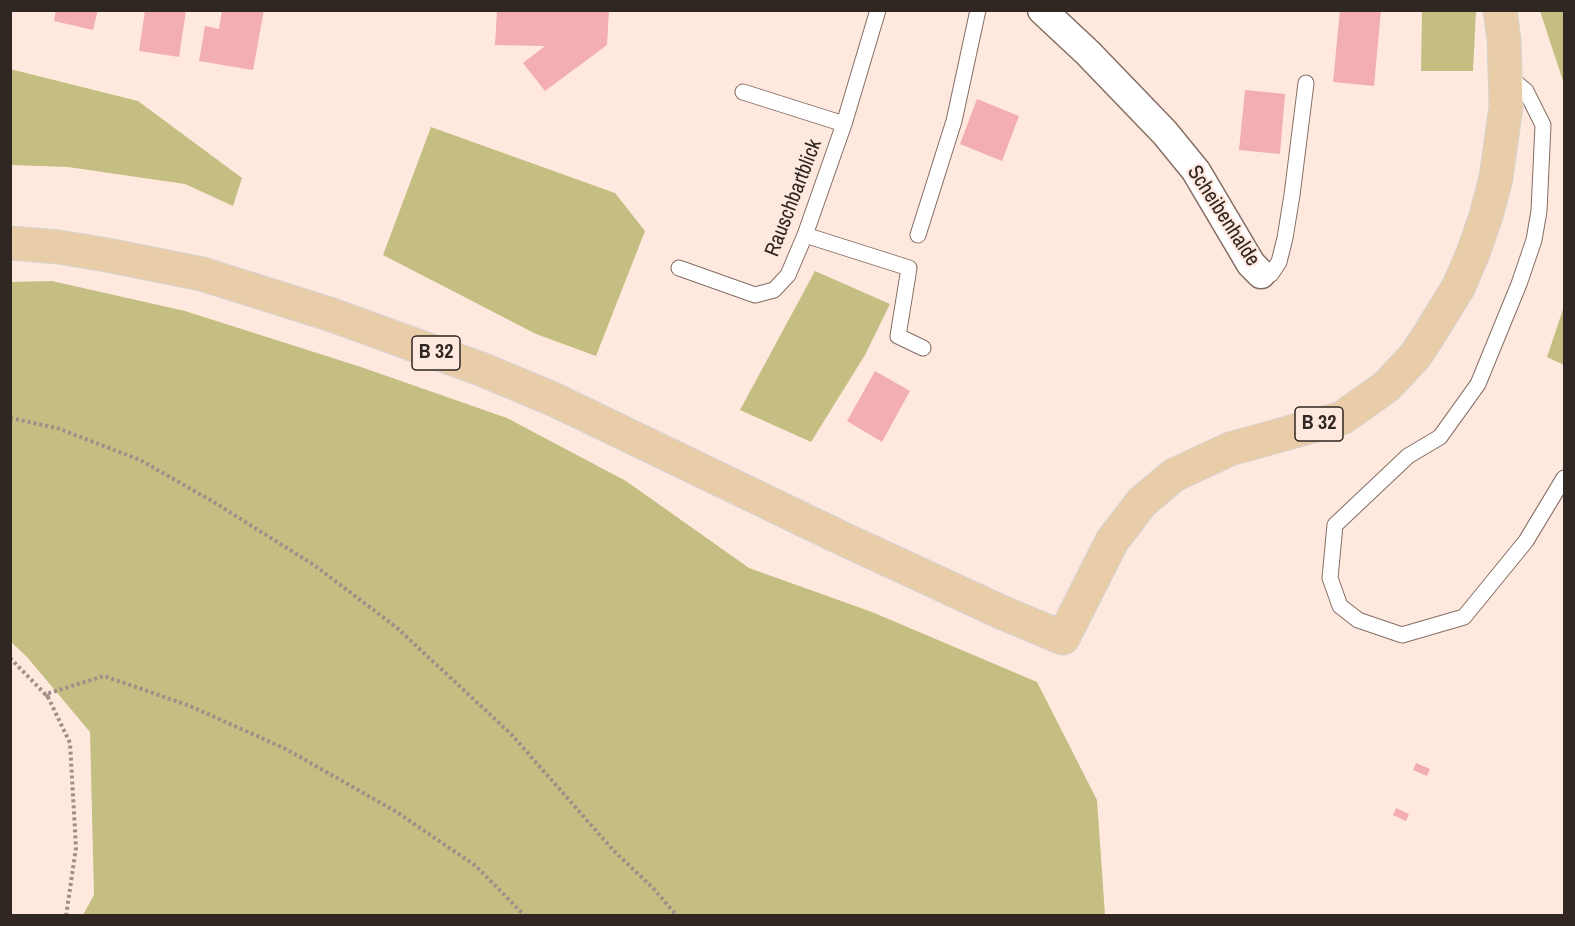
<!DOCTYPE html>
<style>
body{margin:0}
#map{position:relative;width:1575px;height:926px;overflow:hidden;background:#ffe9df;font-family:"Archivo Narrow",sans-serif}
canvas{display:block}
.frame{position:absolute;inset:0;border:12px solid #302622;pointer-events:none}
</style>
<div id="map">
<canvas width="1575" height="926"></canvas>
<div class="frame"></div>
</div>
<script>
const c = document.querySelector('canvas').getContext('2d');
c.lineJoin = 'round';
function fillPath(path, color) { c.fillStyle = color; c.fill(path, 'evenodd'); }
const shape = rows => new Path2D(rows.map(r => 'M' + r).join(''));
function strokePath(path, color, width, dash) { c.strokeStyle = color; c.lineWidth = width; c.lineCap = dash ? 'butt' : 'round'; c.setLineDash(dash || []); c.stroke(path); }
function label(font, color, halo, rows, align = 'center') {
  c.font = font + ' "Archivo Narrow",sans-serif'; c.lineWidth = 4.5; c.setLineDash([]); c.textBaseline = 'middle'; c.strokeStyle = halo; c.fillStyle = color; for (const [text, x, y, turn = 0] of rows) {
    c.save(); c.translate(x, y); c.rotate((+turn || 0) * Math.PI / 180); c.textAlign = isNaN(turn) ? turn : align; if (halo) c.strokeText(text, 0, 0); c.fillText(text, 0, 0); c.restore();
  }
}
fillPath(shape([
 [1422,11,1476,11,1473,71,1421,71],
 [1540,11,1564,11,1564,84],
 [10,69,138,101,242,178,233,206,185,184,68,167,11,165],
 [431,127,615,193,645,231,596,356,536,334,383,255],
 [815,271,890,304,865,355,811,442,740,410],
 [52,281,185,311,361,367,507,418,626,481,749,568,872,612,1037,682,1097,800,1105,915,83,915,94,895,90,732,27,657,10,641,11,282],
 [1564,306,1564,365,1547,357]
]), '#c5be82');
fillPath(shape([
 [56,10,98,10,93,30,54,21],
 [145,10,186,10,179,57,139,51],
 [222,10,264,10,253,70,199,61,205,26,219,29],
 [497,10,609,10,607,45,545,91,523,63,545,46,495,45],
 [1340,10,1381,10,1374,86,1333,82],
 [1245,90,1285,94,1280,154,1239,150],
 [977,99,1019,116,1002,161,960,144],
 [875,371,910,391,882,442,847,421],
 [1416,763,1430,769,1427,776,1413,770],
 [1396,808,1409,814,1406,821,1393,815]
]), '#f2aeb2');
const lane = shape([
 [1508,76,1526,91,1543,125,1539,211,1534,240,1519,284,1478,384,1440,437,1408,456,1335,525,1330,578,1340,606,1358,620,1402,635,1464,617,1526,541,1564,478],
 [743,92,844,124],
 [805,235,909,268,898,336,923,348],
 [918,235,954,121,978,10],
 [679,268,755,295,774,290,788,275,805,235,844,124,878,10],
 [1261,274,1271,274,1279,262,1285,238,1292,195,1306,83]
]);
const street = shape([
 [1042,10,1088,53,1165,133,1196,171,1251,264,1261,274]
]);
const primary = shape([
 [10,243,59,247,107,255,202,274,329,314,481,369,555,400,837,536,1001,612,1063,638,1112,541,1142,502,1174,475,1230,449,1342,418,1387,386,1415,356,1429,335,1459,286,1473,253,1486,216,1496,178,1506,106,1504,40,1500,10]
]);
strokePath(lane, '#856d63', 17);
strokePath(street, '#856d63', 31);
strokePath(primary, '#d6d4d3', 35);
strokePath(shape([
 [10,418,57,428,140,460,212,501,314,565,396,627,511,734,614,851,653,888,677,916],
 [10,658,48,697,70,743,76,848,66,916],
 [48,697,46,694,104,676,190,706,286,749,395,811,476,866,525,916]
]), '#a08f88', 4, [3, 3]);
strokePath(lane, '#fff', 15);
strokePath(street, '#fff', 28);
strokePath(primary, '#e8cda8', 33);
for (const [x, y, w] of [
 [436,353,48],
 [1319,424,48]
]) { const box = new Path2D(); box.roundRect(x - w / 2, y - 17, w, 34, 4.5); c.fillStyle = '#ffe9df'; c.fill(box); strokePath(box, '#302622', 1.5); }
label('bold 20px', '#302622', null, [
 ["B 32",436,353],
 ["B 32",1319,424]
]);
label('21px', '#302622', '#ffe9df', [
 ["Rauschbartblick",794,198,-69],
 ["Scheibenhalde",1223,216,57]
]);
</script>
